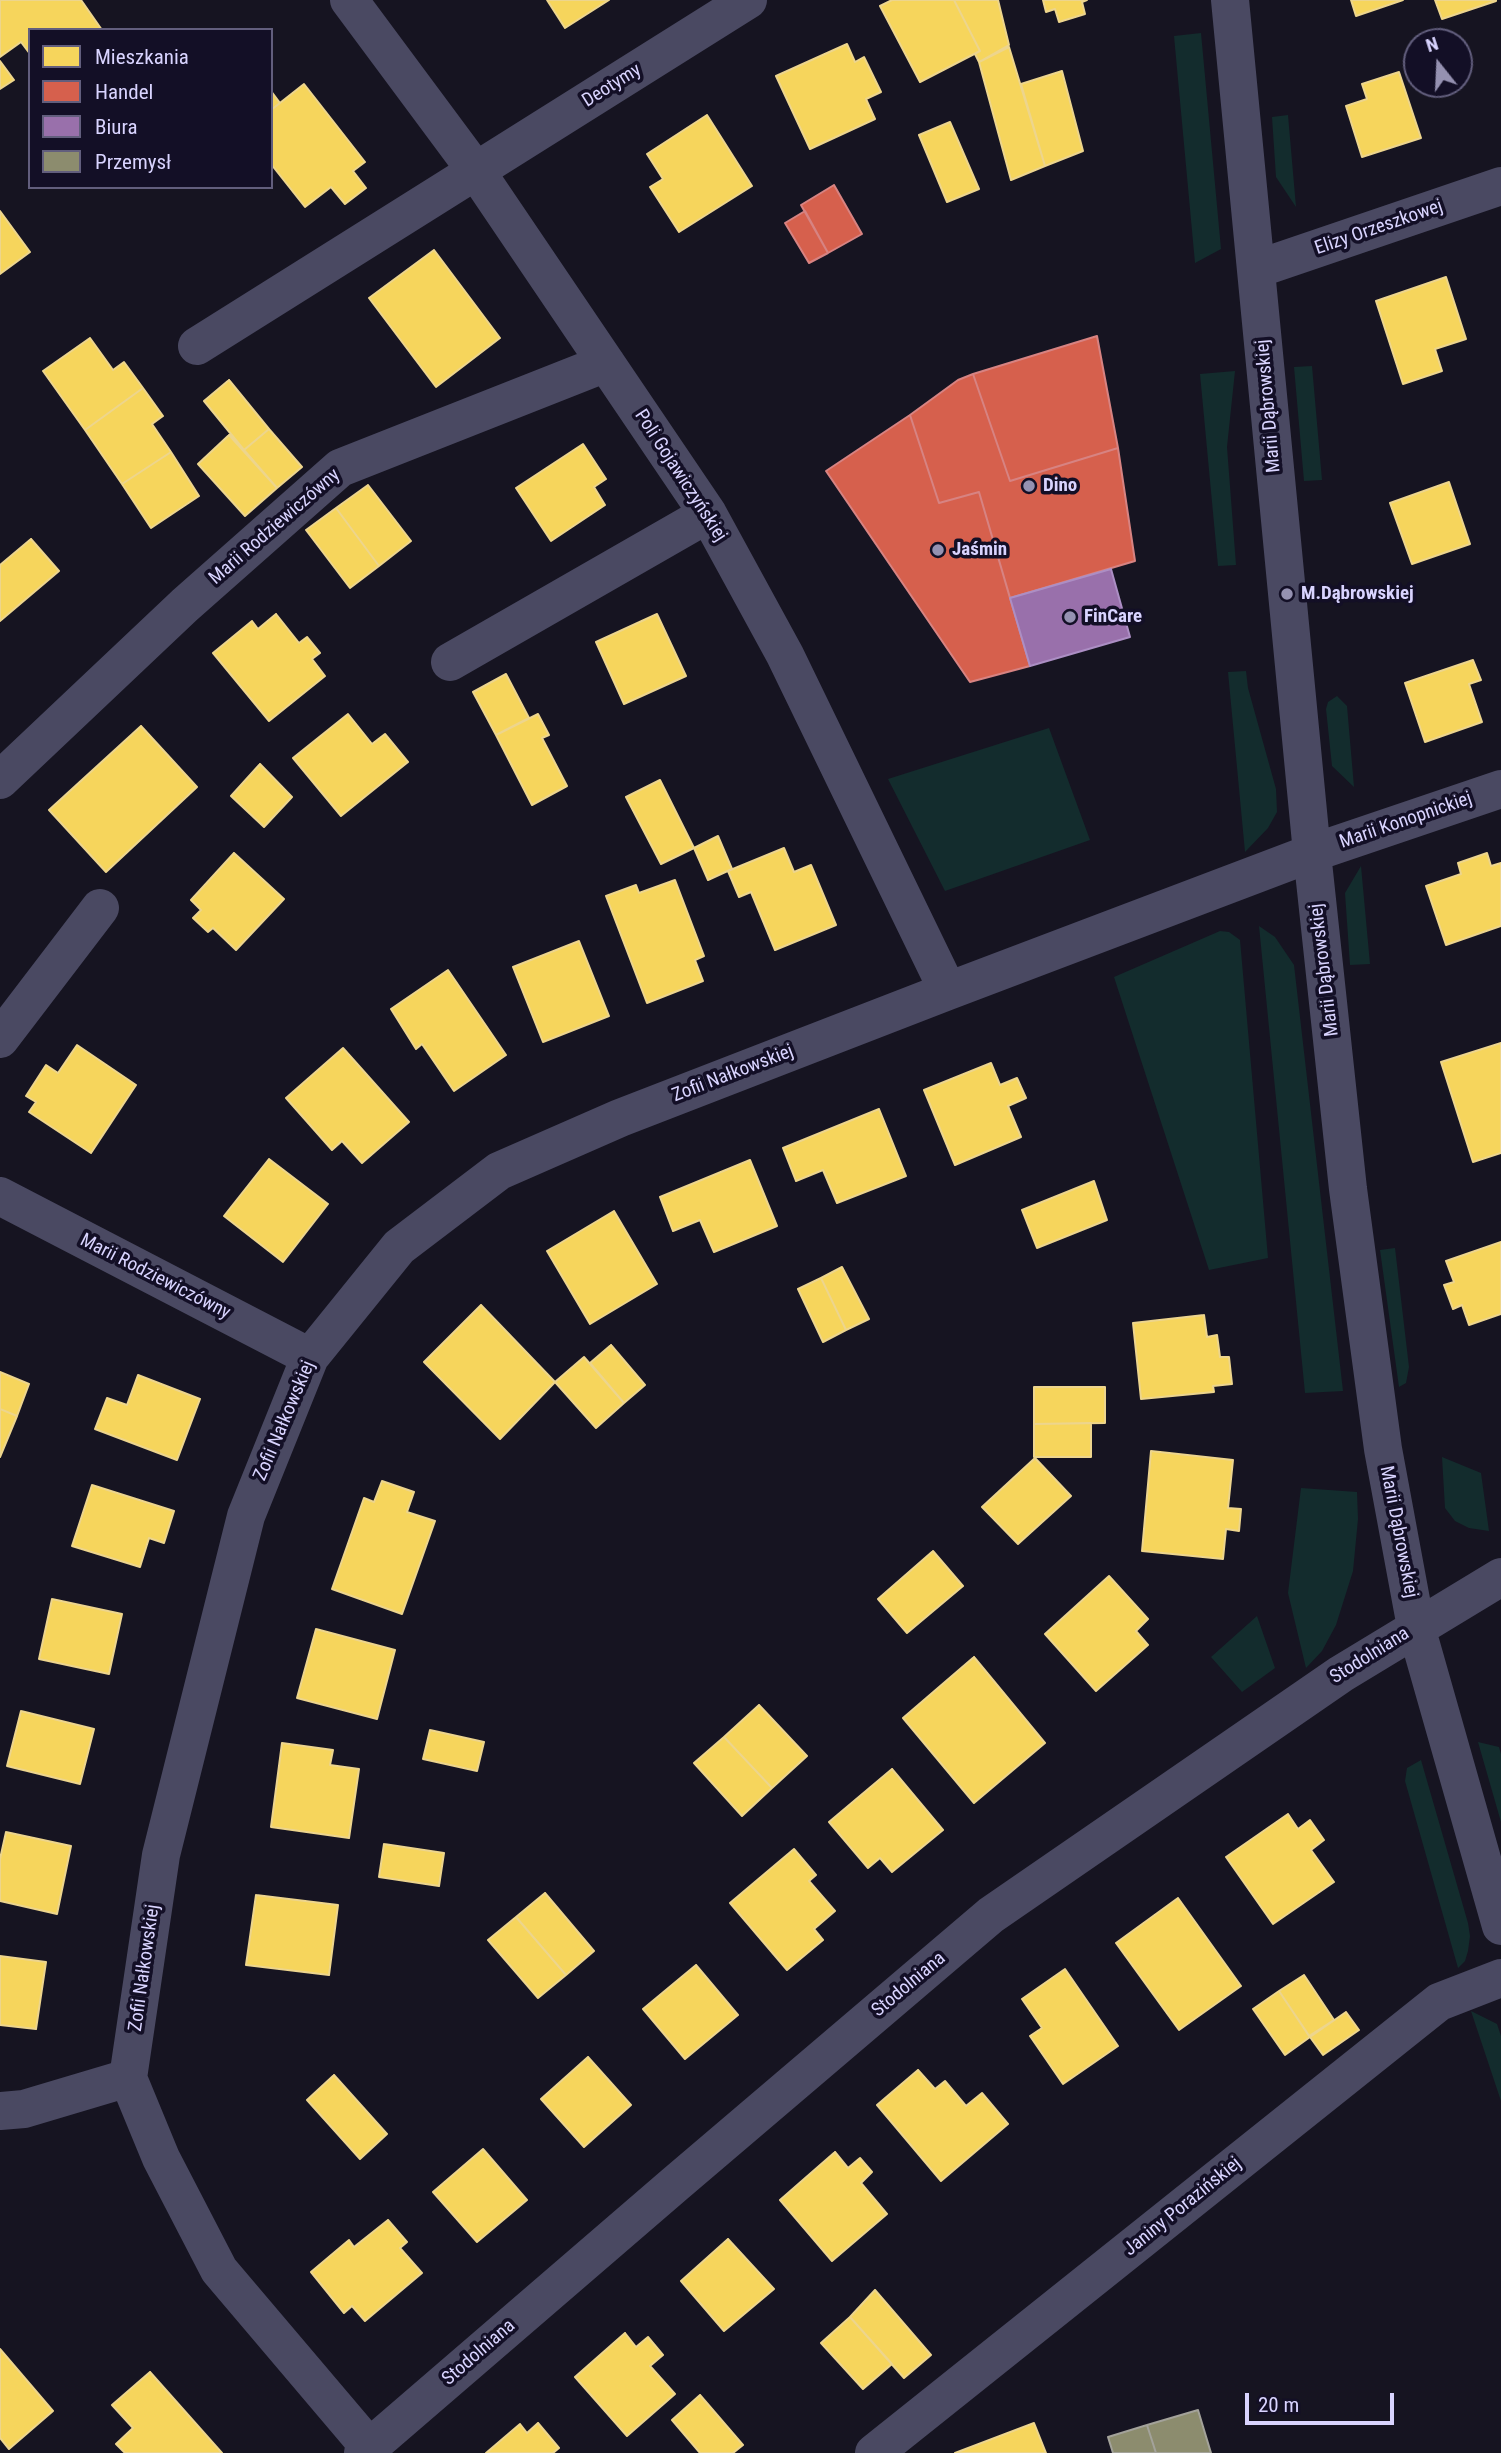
<!DOCTYPE html>
<meta charset="utf-8">
<style>
body{margin:0}
#map{position:relative;width:1501px;height:2453px;overflow:hidden;background:#161421;font-family:"Roboto Condensed",sans-serif}
canvas{display:block}
.legend{position:absolute;left:28px;top:28px;width:245px;height:161px;box-sizing:border-box;background:#130f26;border:2px solid #625e7d;margin:0;padding:9px 12px;list-style:none;font-size:21px;color:#d9d4ff}
.legend li{display:flex;align-items:center;gap:14px;height:35px}
.legend b{width:35px;border:2px solid #625e7d}
.north{position:absolute;left:1403px;top:28px;width:70px;height:70px;box-sizing:border-box;background:#130f26;border:2px solid #625e7d;border-radius:50%;rotate:342deg;font-size:19px;font-weight:700;line-height:28px;text-align:center;color:#d9d4ff}
.north::after{content:'';display:block;margin:auto;width:24px;height:32px;background:#9591b1;clip-path:polygon(50% 0,100% 100%,50% 72%,0 100%)}
.scale{position:absolute;left:1245px;top:2393px;width:149px;height:32px;box-sizing:border-box;border:4px solid #d9d4ff;border-top:0;padding-left:9px;font-size:21px;line-height:24px;white-space:nowrap;color:#d9d4ff;-webkit-text-stroke:5px #130f26;paint-order:stroke}
</style>
<div id="map">
<canvas width="1501" height="2453"></canvas>
<ul class="legend">
<li><b style="height:19px;background:#f6d55c"></b>Mieszkania</li>
<li><b style="height:19px;background:#d6604d"></b>Handel</li>
<li><b style="height:19px;background:#9970ab"></b>Biura</li>
<li><b style="height:19px;background:#8c8c6e"></b>Przemysł</li>
</ul>
<div class="north">N</div>
<div class="scale">20 m</div>
</div>
<script>
const c = document.querySelector('canvas').getContext('2d');
c.lineJoin = 'round';
function fillPath(path, color) { c.fillStyle = color; c.fill(path, 'evenodd'); }
const shape = rows => new Path2D(rows.map(r => 'M' + r).join(''));
function strokePath(path, color, width, dash) { c.strokeStyle = color; c.lineWidth = width; c.lineCap = dash ? 'butt' : 'round'; c.setLineDash(dash || []); c.stroke(path); }
function label(font, color, halo, rows, align = 'center') {
  c.font = font + ' "Roboto Condensed",sans-serif'; c.lineWidth = 7; c.setLineDash([]); c.textBaseline = 'middle'; c.strokeStyle = halo; c.fillStyle = color; for (const [text, x, y, turn = 0] of rows) {
    c.save(); c.translate(x, y); c.rotate((+turn || 0) * Math.PI / 180); c.textAlign = isNaN(turn) ? turn : align; if (halo) c.strokeText(text, 0, 0); c.fillText(text, 0, 0); c.restore();
  }
}
fillPath(shape([
 [1201,33,1221,249,1195,263,1174,36],
 [1288,115,1296,207,1276,177,1272,117],
 [1312,366,1322,480,1304,481,1294,367],
 [1235,371,1227,447,1236,565,1218,566,1200,374],
 [1246,671,1248,688,1276,789,1277,812,1268,828,1245,852,1228,672],
 [1337,696,1347,706,1354,787,1332,766,1326,709,1328,702],
 [1049,728,1090,840,945,891,888,779],
 [1361,866,1370,964,1350,965,1345,893],
 [1259,926,1275,937,1294,965,1343,1391,1305,1393],
 [1220,931,1229,932,1240,940,1268,1258,1209,1270,1114,977],
 [1395,1248,1409,1367,1406,1383,1399,1387,1380,1250],
 [1442,1457,1481,1473,1489,1531,1469,1528,1455,1521,1445,1508],
 [1301,1488,1357,1492,1358,1519,1353,1571,1336,1625,1322,1651,1306,1668,1288,1593],
 [1257,1616,1275,1668,1242,1692,1211,1657],
 [1478,1742,1499,1747,1501,1754,1501,1822],
 [1421,1760,1468,1923,1470,1936,1468,1951,1465,1961,1458,1968,1405,1781,1407,1768],
 [1471,2011,1497,2024,1501,2036,1501,2101]
]), '#132c2d');
const homes = shape([
 [0,0,81,0,102,30,30,30,30,54,21,42,0,57,0,0],
 [547,0,609,0,565,28,547,0],
 [892,0,954,0,980,51,920,82,880,6,892,0],
 [954,0,998,0,1009,45,979,62,975,54,980,51,954,0],
 [1043,0,1087,0,1082,2,1085,14,1059,22,1055,9,1046,12,1043,0],
 [1351,0,1403,0,1356,16,1351,0],
 [1435,0,1496,0,1496,1,1442,19,1435,0],
 [847,44,855,62,864,57,881,92,866,99,875,119,810,149,776,76,847,44],
 [1009,47,1045,166,1011,180,979,62,1009,47],
 [0,61,14,80,0,89,0,61],
 [1062,71,1083,151,1045,166,1021,84,1062,71],
 [1399,72,1421,138,1362,157,1346,106,1367,99,1362,84,1399,72],
 [304,84,365,162,353,171,366,188,345,204,331,187,305,207,271,164,271,110,304,84],
 [271,91,280,103,271,110,271,91],
 [707,115,752,186,679,232,650,187,663,179,647,154,707,115],
 [950,122,979,189,947,202,919,135,950,122],
 [0,211,30,252,0,274,0,211],
 [434,250,500,338,436,387,369,298,434,250],
 [1446,277,1466,339,1435,349,1442,371,1403,384,1376,301,1446,277],
 [90,338,113,370,124,362,143,388,85,430,43,371,90,338],
 [229,380,269,429,244,450,204,401,229,380],
 [143,388,163,416,152,424,171,452,122,484,85,430,143,388],
 [269,429,302,467,277,488,244,450,269,429],
 [229,435,277,488,245,516,198,464,229,435],
 [583,444,606,479,594,487,605,505,551,541,516,488,583,444],
 [171,452,199,496,151,528,122,484,171,452],
 [1449,482,1470,544,1412,564,1390,503,1449,482],
 [368,485,411,541,379,566,336,508,368,485],
 [336,508,379,566,350,588,306,530,336,508],
 [31,539,59,571,0,621,0,565,31,539],
 [276,614,299,643,307,637,320,653,312,659,325,676,269,721,213,653,252,621,258,629,276,614],
 [657,614,686,676,624,704,596,642,657,614],
 [1473,660,1481,680,1469,684,1482,722,1425,742,1405,683,1473,660],
 [506,674,529,718,496,735,473,692,506,674],
 [348,714,372,744,385,734,408,762,341,816,293,758,348,714],
 [538,714,549,735,542,738,567,786,532,805,496,735,538,714],
 [141,726,197,787,106,872,49,810,141,726],
 [260,764,292,797,264,827,231,796,260,764],
 [660,780,694,848,661,864,626,797,660,780],
 [718,836,732,869,708,880,694,848,718,836],
 [784,848,794,872,811,865,836,925,775,950,751,892,739,897,728,871,784,848],
 [234,853,284,899,236,950,213,928,208,932,193,918,201,910,191,900,234,853],
 [1487,853,1491,866,1501,863,1501,926,1446,945,1426,886,1461,874,1458,863,1487,853],
 [675,880,704,956,695,960,703,981,647,1003,606,896,636,885,639,893,675,880],
 [579,941,609,1016,543,1042,513,967,579,941],
 [448,970,506,1055,454,1091,422,1044,416,1049,391,1009,448,970],
 [1501,1043,1501,1153,1473,1162,1441,1062,1501,1043],
 [77,1045,136,1085,91,1153,29,1112,36,1102,26,1096,46,1065,58,1073,77,1045],
 [343,1048,409,1122,362,1163,342,1141,332,1150,286,1098,343,1048],
 [991,1063,1000,1085,1017,1078,1026,1098,1008,1106,1021,1137,955,1165,924,1090,991,1063],
 [879,1109,906,1176,837,1203,823,1170,796,1181,783,1148,879,1109],
 [269,1159,328,1204,283,1262,224,1216,269,1159],
 [750,1160,777,1226,714,1252,700,1220,673,1231,660,1197,750,1160],
 [1094,1181,1107,1220,1037,1248,1022,1210,1094,1181],
 [614,1211,657,1284,590,1324,547,1251,614,1211],
 [1501,1242,1501,1314,1469,1325,1462,1305,1453,1309,1444,1285,1454,1282,1446,1261,1501,1242],
 [842,1267,869,1319,846,1330,821,1278,842,1267],
 [821,1278,846,1330,823,1342,798,1289,821,1278],
 [481,1305,555,1382,500,1439,424,1362,481,1305],
 [1204,1315,1207,1337,1217,1335,1220,1357,1229,1357,1232,1384,1213,1386,1214,1392,1141,1399,1133,1323,1204,1315],
 [611,1345,645,1385,624,1403,590,1363,611,1345],
 [584,1357,624,1403,596,1428,555,1382,584,1357],
 [0,1372,29,1384,17,1416,0,1409,0,1372],
 [138,1375,200,1399,177,1460,95,1429,107,1398,127,1405,138,1375],
 [1034,1387,1105,1387,1105,1423,1034,1424,1034,1387],
 [0,1409,17,1416,0,1457,0,1409],
 [1091,1423,1091,1457,1034,1457,1034,1424,1091,1423],
 [1151,1451,1233,1460,1228,1508,1241,1509,1239,1531,1226,1529,1223,1559,1142,1551,1151,1451],
 [1035,1458,1071,1496,1018,1544,982,1507,1035,1458],
 [382,1481,414,1492,407,1512,435,1521,402,1614,332,1589,364,1498,374,1502,382,1481],
 [92,1485,174,1511,164,1543,149,1538,140,1567,72,1546,92,1485],
 [933,1551,963,1586,907,1633,878,1599,933,1551],
 [1109,1576,1148,1619,1136,1631,1148,1645,1096,1691,1045,1634,1109,1576],
 [52,1599,122,1614,109,1674,39,1659,52,1599],
 [316,1629,395,1650,377,1719,297,1698,316,1629],
 [974,1657,1045,1743,974,1803,903,1718,974,1657],
 [759,1705,807,1756,772,1788,724,1737,759,1705],
 [21,1711,94,1729,80,1784,7,1766,21,1711],
 [430,1730,484,1742,477,1771,423,1759,430,1730],
 [724,1737,772,1788,742,1816,694,1763,724,1737],
 [282,1743,333,1750,330,1765,359,1769,349,1838,271,1827,282,1743],
 [892,1769,943,1830,892,1872,880,1858,868,1868,829,1822,892,1769],
 [1288,1814,1298,1829,1310,1820,1324,1840,1311,1850,1334,1882,1273,1924,1226,1857,1288,1814],
 [6,1832,71,1846,57,1914,0,1901,0,1859,6,1832],
 [384,1844,444,1853,439,1886,379,1877,384,1844],
 [794,1849,816,1875,809,1881,835,1911,814,1929,823,1940,787,1970,730,1903,794,1849],
 [545,1893,594,1951,566,1975,516,1917,545,1893],
 [256,1895,338,1905,329,1975,246,1965,256,1895],
 [1178,1898,1241,1986,1179,2030,1116,1943,1178,1898],
 [516,1917,566,1975,538,1998,488,1940,516,1917],
 [0,1956,46,1962,36,2029,0,2025,0,1956],
 [696,1965,738,2015,685,2059,643,2009,696,1965],
 [1065,1969,1118,2046,1063,2084,1030,2036,1042,2028,1022,1999,1065,1969],
 [1304,1975,1334,2020,1309,2036,1279,1991,1304,1975],
 [1279,1991,1310,2037,1285,2055,1253,2009,1279,1991],
 [1346,2012,1359,2030,1323,2055,1310,2037,1346,2012],
 [588,2057,631,2105,584,2147,541,2099,588,2057],
 [918,2070,935,2089,945,2081,966,2106,982,2093,1008,2124,941,2181,877,2105,918,2070],
 [334,2075,387,2134,360,2159,307,2100,334,2075],
 [483,2149,527,2200,477,2242,433,2192,483,2149],
 [835,2152,848,2168,860,2158,872,2172,861,2183,887,2214,832,2261,780,2200,835,2152],
 [388,2220,407,2242,400,2248,422,2273,365,2321,352,2306,344,2313,311,2272,349,2240,354,2247,388,2220],
 [728,2239,774,2289,724,2331,681,2281,728,2239],
 [875,2290,931,2355,904,2378,850,2317,875,2290],
 [850,2317,892,2364,863,2389,821,2343,850,2317],
 [625,2333,636,2347,648,2337,663,2355,650,2366,675,2394,627,2436,575,2377,625,2333],
 [0,2349,53,2411,9,2449,0,2438,0,2349],
 [150,2372,222,2453,125,2453,116,2444,133,2428,112,2405,150,2372],
 [700,2395,743,2445,733,2453,700,2453,672,2420,700,2395],
 [538,2423,559,2448,553,2453,486,2453,520,2424,527,2433,538,2423],
 [1034,2423,1046,2453,955,2453,1034,2423]
]);
fillPath(homes, '#f6d55c');
strokePath(homes, '#edd58d', 2);
const shops = shape([
 [834,185,862,234,828,253,801,205,834,185],
 [805,211,828,253,809,263,785,223,805,211],
 [1097,336,1118,448,1010,481,973,374,1097,336],
 [973,374,1010,481,1118,448,1135,561,1010,598,979,492,939,503,910,415,958,380,973,374],
 [910,415,939,503,979,492,1030,666,970,682,826,471,910,415]
]);
fillPath(shops, '#d6604d');
strokePath(shops, '#d78382', 2);
const offices = shape([
 [1111,569,1130,637,1030,666,1010,598,1111,569]
]);
fillPath(offices, '#9970ab');
strokePath(offices, '#ac8ec4', 2);
const industry = shape([
 [1198,2410,1211,2453,1156,2453,1147,2425,1198,2410],
 [1147,2425,1156,2453,1113,2453,1108,2437,1147,2425]
]);
fillPath(industry, '#8c8c6e');
strokePath(industry, '#a3a29a', 2);
strokePath(shape([
 [349,0,476,171,708,514,785,655,948,991],
 [1230,0,1312,853,1348,1189,1383,1449,1416,1627,1501,1926],
 [1257,269,1501,186],
 [197,346,748,0],
 [450,662,708,514],
 [0,780,185,605,340,468,606,363],
 [0,1039,100,908],
 [0,1196,310,1357],
 [0,2111,24,2109,128,2078],
 [370,2448,219,2270,161,2158,128,2078,161,1855,246,1516,310,1357,399,1247,499,1171,620,1118,948,991,1312,853,1501,789],
 [363,2453,674,2185,991,1915,1341,1674,1501,1577],
 [874,2453,1439,2002,1501,1978]
]), '#4a4962', 38);
for (const [x, y, r, color] of [
 [1029,486,7,"#9591b1"],
 [938,550,7,"#9591b1"],
 [1287,594,7,"#9591b1"],
 [1070,617,7,"#9591b1"]
]) { const dot = new Path2D(); dot.arc(x, y, r, 0, 2 * Math.PI); c.fillStyle = color; c.fill(dot); strokePath(dot, '#130f26', 2.5); }
label('19px', '#d9d4ff', '#130f26', [
 ["Deotymy",612,86,-32],
 ["Elizy Orzeszkowej",1379,228,-19],
 ["Marii Dąbrowskiej",1269,406,-95],
 ["Poli Gojawiczyńskiej",680,476,57],
 ["Marii Rodziewiczówny",275,527,-41],
 ["Marii Konopnickiej",1406,821,-19],
 ["Marii Dąbrowskiej",1325,970,-97],
 ["Zofii Nałkowskiej",733,1074,-21],
 ["Marii Rodziewiczówny",155,1277,27],
 ["Zofii Nałkowskiej",285,1421,-67],
 ["Marii Dąbrowskiej",1398,1532,79],
 ["Stodolniana",1370,1656,-32],
 ["Zofii Nałkowskiej",145,1968,-82],
 ["Stodolniana",909,1985,-40],
 ["Janiny Porazińskiej",1183,2207,-39],
 ["Stodolniana",479,2353,-41]
]);
label('bold 19px', '#d9d4ff', '#130f26', [
 ["Dino",1043,486],
 ["Jaśmin",952,550],
 ["M.Dąbrowskiej",1301,594],
 ["FinCare",1084,617]
], 'left');
</script>
